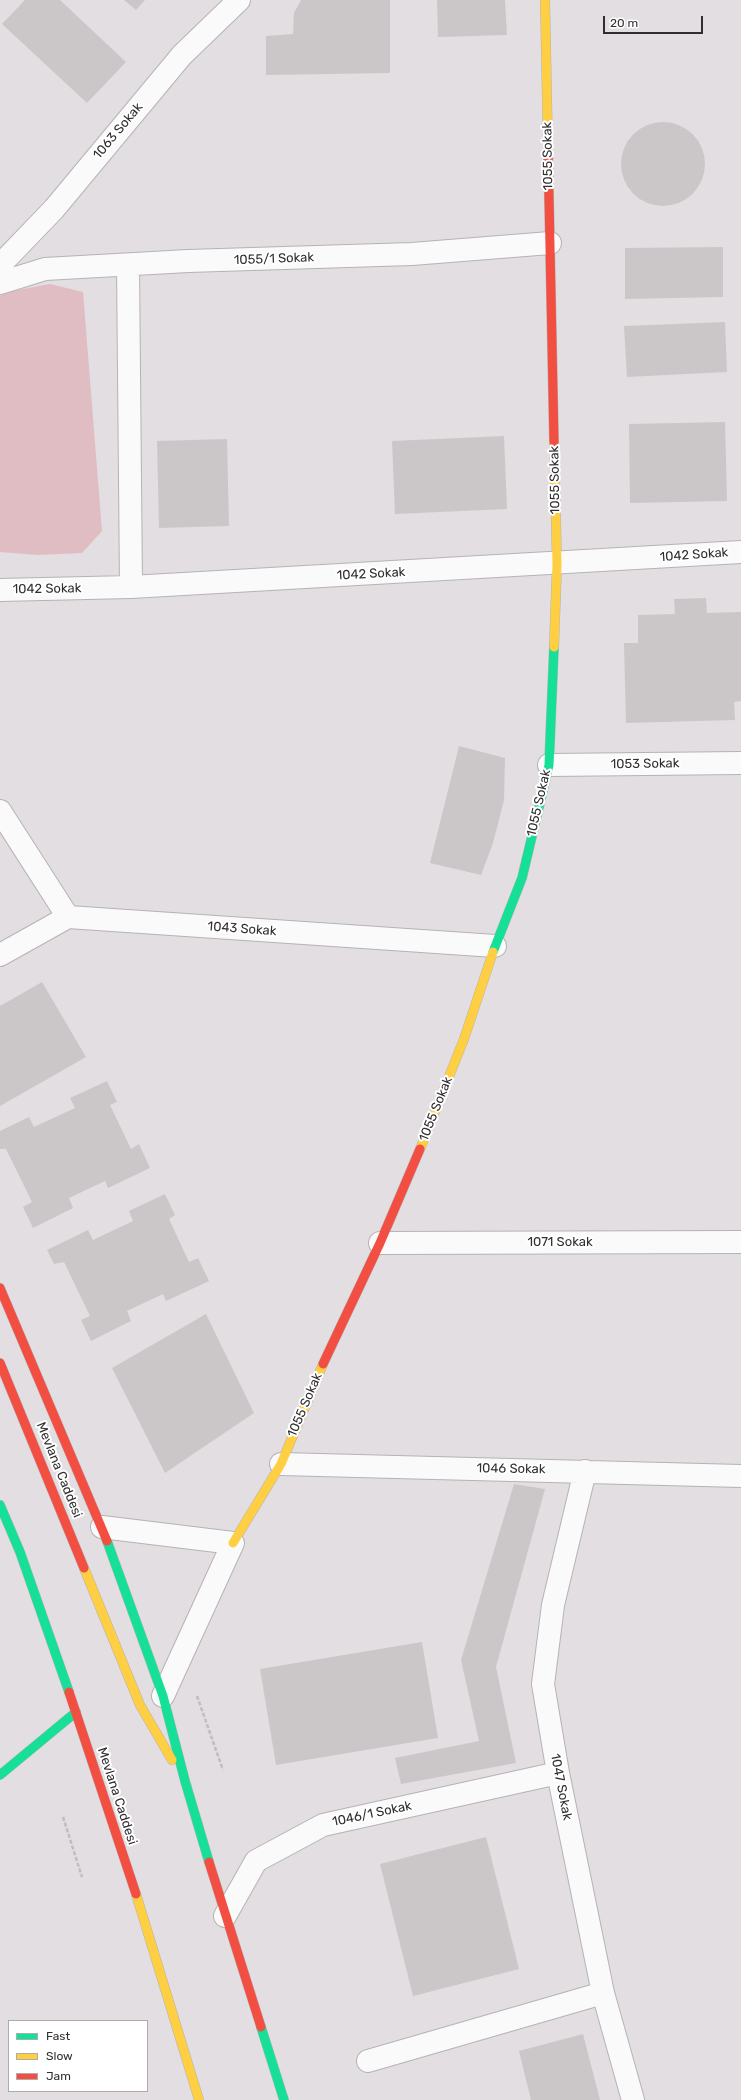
<!DOCTYPE html>
<style>
body{margin:0}
#map{position:relative;width:741px;height:2100px;overflow:hidden;background:#e2dee1;font-family:Rubik,sans-serif}
canvas{display:block}
.legend{position:absolute;left:8px;top:2020px;width:140px;height:72px;box-sizing:border-box;background:#fff;border:1px solid #adabac;margin:0;padding:5px 7px;list-style:none;font-size:12px;color:#312e30}
.legend li{display:flex;align-items:center;gap:8px;height:20px}
.legend b{width:20px;border:1px solid #adabac}
.scale{position:absolute;left:603px;top:16px;width:100px;height:18px;box-sizing:border-box;border:2px solid #312e30;border-top:0;padding-left:5px;font-size:12px;line-height:14px;white-space:nowrap;color:#312e30;-webkit-text-stroke:3px #fff;paint-order:stroke}
</style>
<div id="map">
<canvas width="741" height="2100"></canvas>
<ul class="legend">
<li><b style="height:5px;background:#16e098"></b>Fast</li>
<li><b style="height:5px;background:#ffcf43"></b>Slow</li>
<li><b style="height:5px;background:#f24e42"></b>Jam</li>
</ul>
<div class="scale">20 m</div>
</div>
<script>
const c = document.querySelector('canvas').getContext('2d');
c.lineJoin = 'round';
function fillPath(path, color) { c.fillStyle = color; c.fill(path, 'evenodd'); }
const shape = rows => new Path2D(rows.map(r => 'M' + r).join(''));
function strokePath(path, color, width, dash) { c.strokeStyle = color; c.lineWidth = width; c.lineCap = dash ? 'butt' : 'round'; c.setLineDash(dash || []); c.stroke(path); }
function label(font, color, halo, rows, align = 'center') {
  c.font = font + ' Rubik,sans-serif'; c.lineWidth = 4; c.setLineDash([]); c.textBaseline = 'middle'; c.strokeStyle = halo; c.fillStyle = color; for (const [text, x, y, turn = 0] of rows) {
    c.save(); c.translate(x, y); c.rotate((+turn || 0) * Math.PI / 180); c.textAlign = isNaN(turn) ? turn : align; if (halo) c.strokeText(text, 0, 0); c.fillText(text, 0, 0); c.restore();
  }
}
fillPath(shape([
 [50,284,83,292,102,531,82,553,38,555,0,552,0,296,7,292]
]), '#e0bdc3');
fillPath(shape([
 [25,0,60,0,126,62,87,103,2,24],
 [124,0,145,0,136,10],
 [301,0,390,0,390,73,266,75,266,36,293,34,294,13],
 [437,0,505,0,507,35,438,37],
 '621 164a42 42 0 1 1 84 0a42 42 0 1 1-84 0Z',
 [723,247,723,297,625,299,625,248],
 [725,322,727,372,627,377,624,326],
 [725,422,727,501,630,503,629,424],
 [504,436,507,509,395,514,392,441],
 [227,439,229,526,159,528,157,441],
 [706,598,707,613,741,612,741,701,734,702,735,720,626,723,624,643,638,643,638,615,675,614,674,599],
 [459,746,505,758,504,800,493,843,481,875,430,863],
 [42,982,86,1057,0,1106,0,1006],
 [107,1081,117,1102,110,1105,131,1149,139,1144,150,1168,108,1188,105,1181,69,1198,73,1208,33,1228,23,1207,32,1202,6,1149,0,1149,0,1131,29,1117,34,1127,75,1108,70,1098],
 [165,1194,175,1215,169,1219,189,1262,198,1258,209,1281,166,1301,163,1294,127,1311,131,1321,91,1341,81,1320,90,1316,64,1262,54,1264,47,1250,88,1230,93,1240,133,1221,129,1211],
 [206,1314,254,1413,165,1473,112,1368],
 [514,1484,545,1489,496,1667,516,1763,401,1784,395,1758,479,1741,461,1660],
 [422,1642,438,1738,276,1765,260,1669],
 [486,1837,519,1969,413,1996,380,1864],
 [583,2034,600,2100,531,2100,519,2051]
]), '#cbc7c9');
const street = shape([
 [0,265,54,209,182,55,239,0],
 [128,265,131,587],
 [0,283,45,269,188,261,412,254,550,243],
 [0,590,131,587,741,552],
 [549,765,741,763],
 [0,811,68,917],
 [0,955,68,917,495,946],
 [380,1243,741,1242],
 [281,1464,741,1476],
 [585,1471,553,1605,543,1684,558,1773,603,1993,633,2100],
 [102,1527,233,1543,163,1696],
 [225,1916,256,1861,323,1825,558,1773],
 [368,2061,603,1993]
]);
const fast = shape([
 [493,952,522,878,549,765,554,647],
 [0,1505,20,1552,69,1692],
 [107,1541,163,1696,185,1781,209,1862],
 [0,1775,76,1712],
 [261,2027,284,2100]
]);
const slow = shape([
 [545,0,548,149],
 [554,647,557,564,554,442],
 [420,1149,464,1039,493,952],
 [233,1543,281,1464,323,1364],
 [84,1568,140,1705,172,1760],
 [136,1894,199,2100]
]);
const jam = shape([
 [548,149,554,442],
 [0,1288,107,1541],
 [0,1363,84,1568],
 [323,1364,380,1243,420,1149],
 [69,1692,136,1894],
 [209,1862,261,2027]
]);
strokePath(street, '#b5b3b5', 24);
strokePath(fast, '#b5b3b5', 10);
strokePath(slow, '#b5b3b5', 10);
strokePath(jam, '#b5b3b5', 10);
strokePath(shape([
 [197,1696,223,1770],
 [63,1817,82,1877]
]), '#bfbebf', 2.5, [4, 2]);
strokePath(street, '#fbfafa', 22);
strokePath(fast, '#16e098', 9);
strokePath(slow, '#ffcf43', 9);
strokePath(jam, '#f24e42', 9);
label('13px', '#312e30', '#fff', [
 ["1063 Sokak",118,131,-50],
 ["1055 Sokak",548,156,-91],
 ["1055/1 Sokak",274,259,-2],
 ["1055 Sokak",555,480,-91],
 ["1042 Sokak",694,555,-4],
 ["1042 Sokak",371,574,-3],
 ["1042 Sokak",47,589,-1],
 ["1053 Sokak",645,764,-1],
 ["1055 Sokak",539,803,-77],
 ["1043 Sokak",242,929,4],
 ["1055 Sokak",436,1109,-68],
 ["1071 Sokak",560,1242],
 ["1055 Sokak",305,1405,-67],
 ["1046 Sokak",511,1469,1],
 ["Mevlana Caddesi",59,1470,68],
 ["1047 Sokak",561,1787,79],
 ["Mevlana Caddesi",117,1796,72],
 ["1046/1 Sokak",372,1814,-12]
]);
</script>
